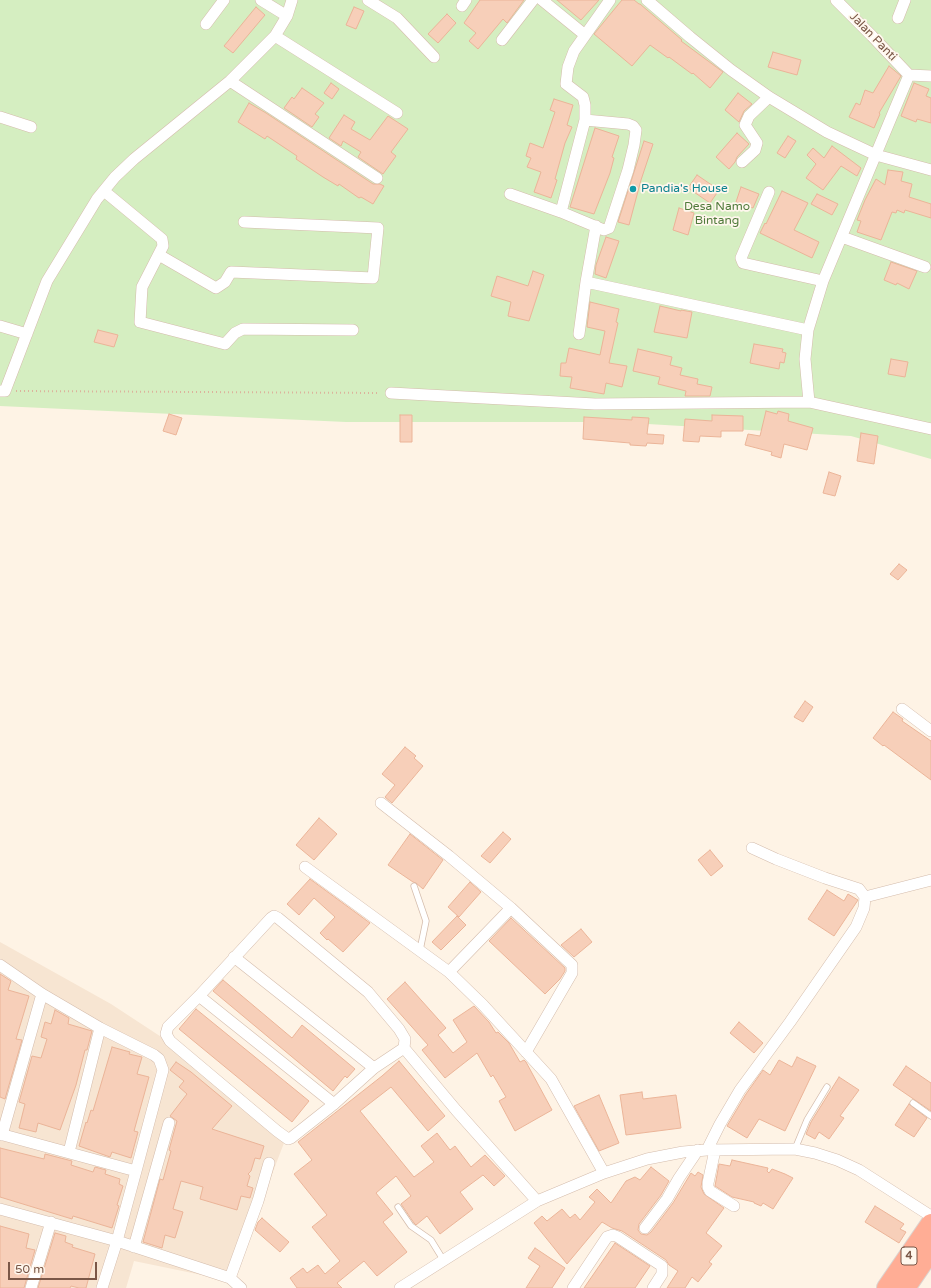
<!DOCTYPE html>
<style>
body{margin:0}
#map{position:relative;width:931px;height:1288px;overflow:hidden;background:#fef3e5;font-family:"Varela Round",sans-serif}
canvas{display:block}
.scale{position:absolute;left:8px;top:1262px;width:89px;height:18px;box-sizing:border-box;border:2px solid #7a5747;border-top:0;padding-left:5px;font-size:12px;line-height:14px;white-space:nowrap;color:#7a5747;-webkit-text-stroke:3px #fff7ed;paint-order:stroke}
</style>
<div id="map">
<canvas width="931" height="1288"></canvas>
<div class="scale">50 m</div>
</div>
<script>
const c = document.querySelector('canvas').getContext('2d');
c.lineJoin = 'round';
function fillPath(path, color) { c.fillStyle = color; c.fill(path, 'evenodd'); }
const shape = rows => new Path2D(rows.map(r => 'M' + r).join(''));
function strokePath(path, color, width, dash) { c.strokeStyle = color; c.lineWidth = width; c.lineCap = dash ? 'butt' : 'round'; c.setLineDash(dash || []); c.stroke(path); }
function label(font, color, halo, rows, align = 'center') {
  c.font = font + ' "Varela Round",sans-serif'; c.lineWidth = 3.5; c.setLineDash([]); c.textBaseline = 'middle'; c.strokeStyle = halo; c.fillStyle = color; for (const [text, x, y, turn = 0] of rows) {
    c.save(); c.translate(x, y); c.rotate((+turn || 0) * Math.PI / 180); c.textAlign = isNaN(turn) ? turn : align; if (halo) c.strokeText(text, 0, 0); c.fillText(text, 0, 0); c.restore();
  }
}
fillPath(shape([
 [0,942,111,1004,172,1044,281,1135,284,1143,231,1281,134,1261,126,1288,0,1288]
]), '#f7e5d2');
fillPath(shape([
 [0,0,931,0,931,459,851,436,614,422,346,422,0,406]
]), '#d5eec1');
const building = shape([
 [480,0,524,0,507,23,503,19,478,49,469,41,476,33,464,23,480,0],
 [557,0,599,0,581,20,557,0],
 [622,0,634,0,639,4,640,4,682,40,681,41,723,72,710,88,693,73,692,74,669,57,668,58,650,45,632,66,594,34,622,0],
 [256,7,265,15,233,53,224,46,256,7],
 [354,7,364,11,356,29,346,25,354,7],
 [447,14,456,23,438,43,428,34,447,14],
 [773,52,801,60,797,75,768,67,773,52],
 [889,66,901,76,879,113,880,114,874,128,849,117,856,103,860,105,865,90,873,93,889,66],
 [331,83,339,89,332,99,324,93,331,83],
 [914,83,929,89,926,96,931,98,931,123,917,119,916,122,901,116,914,83],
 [302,88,324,103,315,114,319,117,312,127,284,108,292,97,294,99,302,88],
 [738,93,752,104,744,111,739,122,725,110,738,93],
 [554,99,573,105,567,125,572,127,565,143,555,179,557,180,551,198,534,192,541,172,527,167,531,158,526,156,530,143,543,148,555,112,550,110,554,99],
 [249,103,266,113,373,184,380,184,384,186,373,204,361,197,359,198,339,184,338,186,323,177,296,159,297,156,267,136,265,139,238,122,249,103],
 [344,115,355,122,351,129,370,140,388,116,408,129,391,152,396,156,383,174,358,157,361,152,343,141,341,146,329,138,344,115],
 [595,128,619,136,612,157,614,158,610,173,594,214,570,207,595,128],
 [737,133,749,144,737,157,735,162,729,169,716,157,737,133],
 [788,136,796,141,785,158,777,153,788,136],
 [644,141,653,144,641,180,629,225,618,222,644,141],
 [832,146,861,168,857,176,841,166,823,190,806,178,816,164,807,155,813,148,824,158,832,146],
 [888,170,903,172,901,181,912,184,909,197,931,204,931,218,905,210,904,213,897,210,896,213,892,212,881,240,857,232,861,221,857,220,865,200,876,179,885,185,888,170],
 [697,175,719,190,710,203,688,188,697,175],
 [741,187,759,194,753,208,736,202,741,187],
 [782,191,808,203,794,230,819,242,812,258,760,233,765,223,766,224,782,191],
 [817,194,838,204,832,215,811,204,817,194],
 [679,208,694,213,688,235,673,230,679,208],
 [606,237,619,241,606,278,595,274,596,265,606,237],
 [891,262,917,271,909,289,897,283,896,285,884,280,891,262],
 [533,271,544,275,529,321,508,316,511,302,491,296,497,276,528,286,533,271],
 [590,302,619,309,616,322,618,323,609,363,627,366,622,387,606,383,604,394,570,388,572,377,560,376,561,363,566,363,569,348,600,355,605,331,587,327,590,302],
 [660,306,681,311,681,310,692,312,687,338,654,332,660,306],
 [98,330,118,335,114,347,94,342,98,330],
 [754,344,783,349,782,352,786,353,784,363,780,362,779,369,750,363,754,344],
 [638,349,672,357,670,365,682,368,680,375,698,379,697,384,712,387,710,396,685,396,686,391,658,384,660,377,633,371,638,349],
 [891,359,908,362,905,377,888,374,891,359],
 [766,411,777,414,778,411,789,414,788,421,813,428,807,450,784,444,781,458,771,455,772,452,745,445,748,434,760,436,766,411],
 [169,414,182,418,176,435,163,431,169,414],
 [400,415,412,415,412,442,400,442,400,415],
 [712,415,743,416,743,431,721,431,721,437,700,436,699,442,683,441,685,419,712,421,712,415],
 [584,417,632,420,632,417,649,418,647,434,664,435,663,444,647,443,646,446,630,445,630,443,583,439,584,417],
 [861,433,878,436,874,464,857,461,861,433],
 [829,472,841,476,835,496,823,493,829,472],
 [899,564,907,570,898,580,890,574,899,564],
 [805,701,813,707,803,722,794,717,805,701],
 [893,712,903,719,902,721,931,741,931,780,884,745,883,746,873,738,893,712],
 [405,747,416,756,414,758,423,766,392,803,385,797,395,785,382,774,405,747],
 [319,818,337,834,314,860,296,845,319,818],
 [503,832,511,839,490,863,481,856,503,832],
 [410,834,443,860,423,889,416,883,413,882,388,865,410,834],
 [710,850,723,866,711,876,698,860,710,850],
 [310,879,370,923,343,952,328,939,327,940,320,933,335,917,314,898,299,915,287,904,310,879],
 [470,882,481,892,459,917,448,907,470,882],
 [827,890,844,901,848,894,858,900,834,936,808,919,827,890],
 [457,916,466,925,441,950,432,942,457,916],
 [511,918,565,968,565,971,560,979,545,994,489,941,511,918],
 [581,929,592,942,574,957,561,945,581,929],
 [0,974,11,981,8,990,29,996,16,1039,22,1040,5,1099,0,1097,0,974],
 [223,980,292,1038,302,1025,355,1069,347,1078,345,1076,333,1091,213,991,223,980],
 [405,982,446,1028,438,1035,453,1053,467,1042,453,1020,474,1006,489,1022,496,1033,498,1032,509,1043,520,1062,524,1060,526,1062,552,1110,515,1131,499,1101,506,1097,493,1075,491,1077,477,1053,445,1078,422,1050,428,1045,387,999,405,982],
 [196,1009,309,1101,292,1122,179,1029,196,1009],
 [55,1010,69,1018,68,1024,92,1031,87,1050,85,1050,76,1085,60,1130,38,1123,36,1132,19,1128,25,1104,19,1102,32,1056,41,1058,47,1039,41,1037,45,1022,51,1024,55,1010],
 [739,1022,763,1043,754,1053,730,1033,739,1022],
 [112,1047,130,1052,129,1054,142,1057,137,1074,149,1077,134,1131,138,1132,131,1158,112,1152,110,1157,79,1146,86,1122,87,1123,91,1110,93,1111,112,1047],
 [797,1057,816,1066,785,1131,759,1119,747,1138,727,1126,746,1094,763,1070,770,1075,779,1060,792,1067,797,1057],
 [399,1061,445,1116,428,1131,391,1087,360,1111,414,1177,434,1162,421,1146,437,1133,450,1150,455,1146,471,1167,485,1155,505,1176,494,1186,483,1175,460,1192,473,1209,440,1234,427,1216,416,1225,414,1223,401,1204,411,1196,396,1176,376,1193,393,1214,383,1222,407,1252,377,1276,364,1261,337,1283,342,1288,297,1288,290,1278,303,1268,307,1273,318,1265,325,1274,340,1261,312,1227,327,1215,294,1174,312,1160,298,1142,382,1076,399,1061],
 [176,1062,191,1072,232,1106,212,1129,264,1146,260,1159,255,1158,251,1171,248,1174,250,1176,247,1186,253,1188,250,1198,241,1196,237,1210,200,1199,203,1187,181,1181,173,1209,183,1212,175,1238,165,1235,162,1248,143,1242,160,1179,163,1180,171,1151,169,1150,177,1121,170,1116,187,1094,179,1087,184,1081,170,1070,176,1062],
 [906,1066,931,1083,931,1111,893,1085,906,1066],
 [839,1077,859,1090,840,1116,844,1118,829,1139,819,1132,815,1139,806,1134,811,1122,839,1077],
 [642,1092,643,1099,676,1095,681,1128,626,1135,620,1095,642,1092],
 [599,1095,619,1143,599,1151,574,1106,599,1095],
 [909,1104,927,1118,914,1137,895,1125,909,1104],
 [0,1148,44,1159,45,1154,72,1161,71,1165,93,1172,95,1167,106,1170,105,1174,120,1179,119,1184,123,1186,117,1205,119,1206,112,1228,73,1216,72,1219,0,1197,0,1148],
 [732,1160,768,1168,767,1171,769,1173,772,1169,785,1174,793,1178,773,1209,763,1203,761,1206,754,1203,754,1202,732,1197,715,1186,719,1164,730,1166,732,1160],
 [651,1167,669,1181,661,1195,639,1224,638,1230,641,1234,647,1235,651,1232,673,1203,691,1173,695,1176,698,1172,703,1175,701,1187,704,1194,724,1208,706,1233,722,1246,709,1262,712,1264,698,1282,692,1277,685,1288,667,1288,678,1271,669,1265,666,1260,622,1231,612,1228,602,1222,567,1264,534,1223,542,1216,547,1221,562,1209,570,1218,575,1214,580,1220,595,1202,589,1197,597,1189,611,1203,626,1181,635,1177,640,1180,651,1167],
 [875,1206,904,1224,900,1229,906,1232,899,1243,865,1222,875,1206],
 [262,1218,289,1242,280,1252,255,1230,258,1222,262,1218],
 [0,1226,29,1234,26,1248,35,1250,24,1288,0,1288,0,1226],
 [55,1233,66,1236,65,1242,73,1245,72,1247,95,1254,86,1288,79,1288,71,1286,70,1288,38,1288,55,1233],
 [615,1243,650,1266,635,1288,584,1288,615,1243],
 [535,1248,565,1268,552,1288,526,1288,540,1266,528,1258,535,1248]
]);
fillPath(building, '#f7cfb9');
strokePath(building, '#ebb498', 1);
const lane = shape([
 [414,886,426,921,420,950],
 [913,1103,931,1116],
 [795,1149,807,1120,827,1087],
 [398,1207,411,1226,431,1240,444,1261]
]);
const street = shape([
 [261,0,287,16],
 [368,0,397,18,434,57],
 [542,0,585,35],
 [647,0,690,37,731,70,769,97,827,132,876,155,931,170],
 [836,0,872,36,909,75],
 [462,6,466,0],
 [898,18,905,0],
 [206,24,224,0],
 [275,36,397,113],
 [502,40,533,0],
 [230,81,377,178],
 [0,117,31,127],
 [742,162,755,150,757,143,745,125,749,116,769,97],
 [104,191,162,239,163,246,142,287,140,322,225,344,235,333,243,329,353,330],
 [769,192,741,258,743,263,823,281],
 [510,194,561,212,604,230,609,228,628,170,634,145,636,130,633,126,628,124,585,120],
 [561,212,585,120,585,105,583,97,566,84,568,67,574,51,610,0],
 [596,226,586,282,808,330],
 [842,237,925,267],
 [159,255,216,288,225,282,231,272,373,278,378,228,244,222],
 [0,326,27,334],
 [579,334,586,282],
 [0,391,5,391,47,281,97,199,115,177,134,159,230,81,275,36,287,16,292,0],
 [391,393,595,404,809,402,931,429],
 [809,402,805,359,808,330,823,281,909,75,931,76],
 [902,709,931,731],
 [381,803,449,856,511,908,572,965,572,973,526,1052],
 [305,867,449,972,483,1005,551,1079,604,1173],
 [865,897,931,880],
 [234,957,374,1068],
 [0,965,42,994,100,1028,154,1055,159,1059,163,1070,136,1171],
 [449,972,511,908],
 [199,996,334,1104],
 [404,1048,405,1039,399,1029,368,992,278,918,274,916,271,918,199,996,168,1027,166,1034,170,1041,277,1131,288,1139,291,1138,334,1104,374,1068,404,1048,456,1110,537,1201],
 [0,1134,136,1171,117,1241,102,1288],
 [2,1135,42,994],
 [707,1150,720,1124,740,1090,790,1022,856,927,864,908,865,897,859,889,825,878,776,859,752,848],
 [715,1150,708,1183,708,1187,710,1191,734,1206],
 [69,1152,100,1028],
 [0,1209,117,1241,230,1278,241,1288],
 [645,1228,667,1199,679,1178,698,1150],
 [134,1247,169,1123],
 [230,1278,258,1201,269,1163],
 [31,1288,51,1222],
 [400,1288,537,1201,604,1173,647,1159,683,1152,707,1150,795,1149,815,1153,837,1160,859,1170,931,1216],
 [573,1288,607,1237,613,1235,618,1237,662,1266,662,1274,653,1288]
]);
const highway = shape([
 [887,1288,931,1224],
 [905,1288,931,1250]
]);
strokePath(lane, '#d4bcac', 7);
strokePath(street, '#d4bcac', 12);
strokePath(highway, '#dcd3cf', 22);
strokePath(shape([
 [16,391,380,393]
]), '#dcb29c', 2, [1, 3]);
strokePath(lane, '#fff', 5.5);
strokePath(street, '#fff', 11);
strokePath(highway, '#ffad95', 20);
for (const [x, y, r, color] of [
 [633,189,4,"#0f9aa8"]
]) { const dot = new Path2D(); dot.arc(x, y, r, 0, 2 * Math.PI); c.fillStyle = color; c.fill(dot); strokePath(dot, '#fff7ed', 1.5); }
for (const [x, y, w] of [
 [909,1256,16]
]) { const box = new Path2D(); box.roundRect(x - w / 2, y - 9, w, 18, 3); c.fillStyle = '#fff7ed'; c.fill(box); strokePath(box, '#7a5747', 1); }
label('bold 11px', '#7a5747', null, [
 ["4",909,1256]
]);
label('12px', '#7a5747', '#fff7ed', [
 ["Jalan Panti",873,37,46]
]);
label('12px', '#0d838f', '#fff7ed', [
 ["Pandia's House",641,189]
], 'left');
label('12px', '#507b3b', '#fff7ed', [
 ["Desa Namo",717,207],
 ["Bintang",717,221]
]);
</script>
